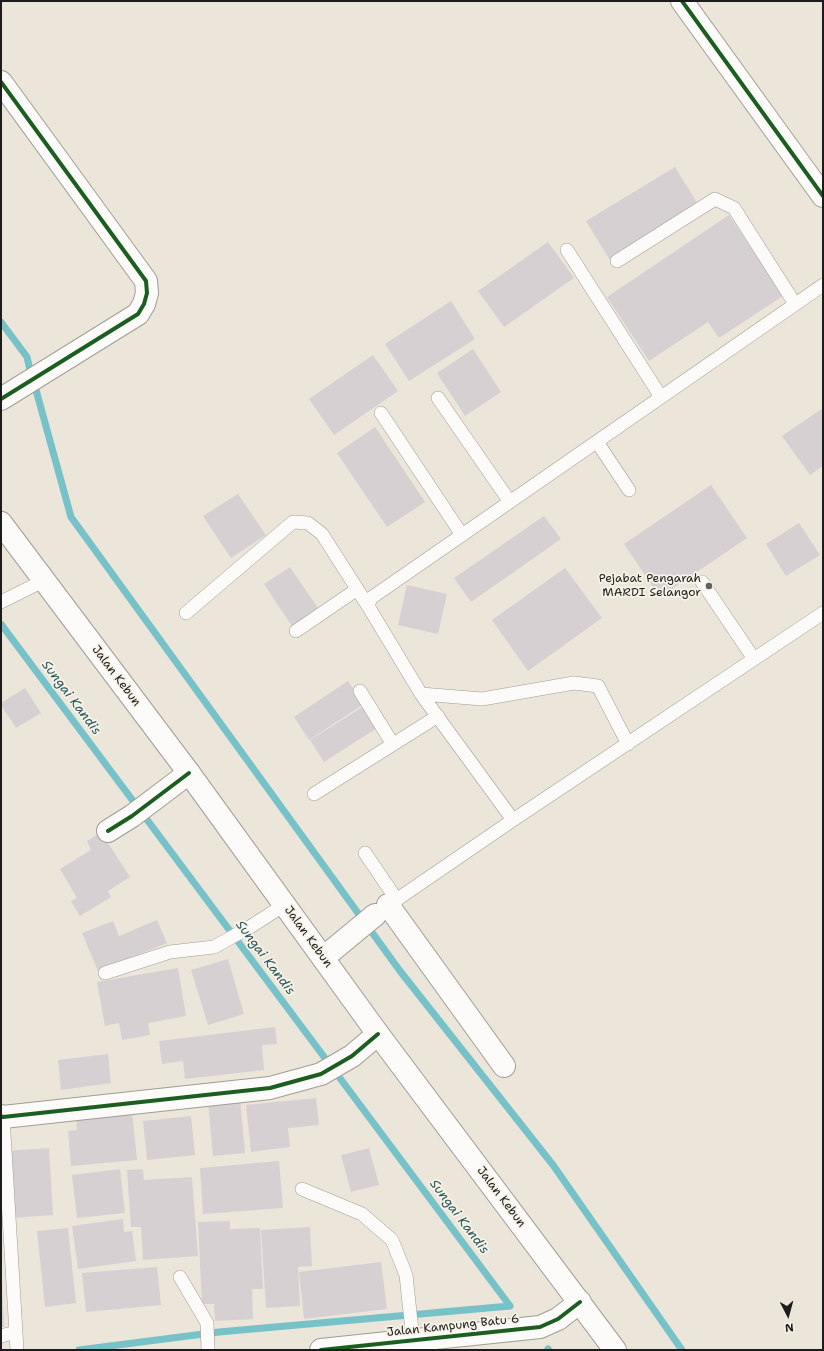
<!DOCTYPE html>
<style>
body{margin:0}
#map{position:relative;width:824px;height:1351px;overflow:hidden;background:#ebe5da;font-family:"Shantell Sans",sans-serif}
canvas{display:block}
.frame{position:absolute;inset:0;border:2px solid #1c1c1c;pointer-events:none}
.north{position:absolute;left:768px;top:1295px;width:40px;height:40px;-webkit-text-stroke:3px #f7f3e8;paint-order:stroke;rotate:174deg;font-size:11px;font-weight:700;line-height:16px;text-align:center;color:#1c1c1c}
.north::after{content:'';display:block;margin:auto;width:14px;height:18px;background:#1c1c1c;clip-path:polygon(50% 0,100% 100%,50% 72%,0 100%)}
</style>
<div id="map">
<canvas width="824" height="1351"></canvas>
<div class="frame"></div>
<div class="north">N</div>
</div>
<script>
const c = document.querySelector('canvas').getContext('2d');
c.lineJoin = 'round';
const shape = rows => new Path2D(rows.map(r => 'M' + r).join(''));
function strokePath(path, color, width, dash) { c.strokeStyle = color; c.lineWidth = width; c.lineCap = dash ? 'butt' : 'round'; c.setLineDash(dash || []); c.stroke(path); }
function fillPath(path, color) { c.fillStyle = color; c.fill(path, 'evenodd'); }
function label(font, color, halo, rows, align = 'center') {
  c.font = font + ' "Shantell Sans",sans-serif'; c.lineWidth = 3.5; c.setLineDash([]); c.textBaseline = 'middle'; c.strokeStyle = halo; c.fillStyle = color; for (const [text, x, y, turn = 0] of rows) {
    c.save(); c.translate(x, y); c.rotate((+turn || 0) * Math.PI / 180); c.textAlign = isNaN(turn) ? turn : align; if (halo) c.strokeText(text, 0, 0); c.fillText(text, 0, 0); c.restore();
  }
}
strokePath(shape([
 [1,322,27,357,30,370],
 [36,390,71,517,400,971,553,1165,682,1350],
 [1,624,510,1306],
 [548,1349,549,1350],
 [79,1350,219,1332,510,1306]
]), '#76c2c8', 7);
fillPath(shape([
 [675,167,699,206,610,260,586,221],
 [729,215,783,296,719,338,708,322,649,361,607,297],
 [548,242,574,278,504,327,478,291],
 [451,301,475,339,409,381,385,344],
 [473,349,501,392,465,416,437,373],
 [373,355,398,391,334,435,309,399],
 [823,408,823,466,810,475,782,436],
 [375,427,425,502,387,527,337,453],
 [711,485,747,538,660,597,624,544],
 [238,494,266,535,231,558,203,516],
 [544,516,561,539,471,602,454,578],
 [799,523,820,555,786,576,766,544],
 [290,567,318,608,292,626,264,584],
 [565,568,602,618,528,671,492,620],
 [407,585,447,594,438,634,398,625],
 [348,681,364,704,309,740,294,717],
 [25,688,41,713,16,728,1,705,1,703],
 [364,706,377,728,324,762,310,740],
 [101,832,130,877,108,891,111,897,80,916,71,901,77,898,60,869,91,850,87,841],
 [157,920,167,943,98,971,82,933,113,921,119,936],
 [228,959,244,1014,208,1025,191,970],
 [178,968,186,1016,148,1023,150,1035,122,1040,119,1023,105,1026,97,982],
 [275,1027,277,1044,262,1045,264,1070,185,1079,183,1061,162,1064,159,1041],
 [108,1054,111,1083,61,1090,58,1060],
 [240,1098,245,1153,213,1156,208,1101],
 [316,1098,319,1125,288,1128,290,1147,251,1152,246,1105],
 [132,1111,137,1160,71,1166,68,1131,77,1130,76,1117],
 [191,1116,195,1155,147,1160,143,1121],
 [49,1148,53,1215,11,1218,6,1151],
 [369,1148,379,1185,351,1192,341,1155],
 [279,1161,283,1208,203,1214,200,1168],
 [120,1169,125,1213,77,1218,72,1175],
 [143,1169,144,1180,192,1177,198,1256,143,1260,141,1227,131,1227,127,1170],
 [123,1219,124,1232,132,1231,136,1261,78,1269,72,1226],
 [230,1221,230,1229,260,1228,263,1289,252,1289,253,1319,215,1321,214,1304,202,1304,198,1222],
 [310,1227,312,1266,298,1267,300,1306,266,1308,261,1230],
 [68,1228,76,1303,45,1307,37,1231],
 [381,1262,387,1309,304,1319,299,1272],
 [157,1267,161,1305,86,1312,82,1273],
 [1,1281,2,1281,4,1327,1,1327]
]), '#d7d0d3');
const service = shape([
 [567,250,661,397],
 [617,261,715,199,734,208,795,304],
 [438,398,510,502],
 [381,413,462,535],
 [597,442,629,490],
 [702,582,754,659],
 [1,602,45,580],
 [186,613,293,522,308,523,322,534,368,606],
 [296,631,356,590],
 [360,691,392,743],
 [421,694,482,699,574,683,598,686,628,744],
 [314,794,438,716],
 [513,820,421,694,368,606,371,598,823,285],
 [365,853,397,900],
 [383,909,513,820,823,613],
 [105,973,170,952,214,947,250,927,284,905],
 [3,1117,17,1350],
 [302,1189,362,1214,392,1240,406,1275,413,1340],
 [180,1277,207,1323,208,1350],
 [1,1336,16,1332]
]);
const minor = shape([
 [682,1,823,196],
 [1,82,146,281,147,293,144,304,138,314,1,399],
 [108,831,132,816,189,773],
 [388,905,504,1066],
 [323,958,375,915],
 [1,1116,3,1117,270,1088,321,1074,352,1056,378,1034],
 [321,1350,540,1327,558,1319,580,1302]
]);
const secondary = shape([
 [1,523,189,773,378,1034,615,1350]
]);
strokePath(service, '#a09d97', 14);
strokePath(minor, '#a09d97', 24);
strokePath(secondary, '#a09d97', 24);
strokePath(service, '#fcfbf9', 13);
strokePath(minor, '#fcfbf9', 22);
strokePath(secondary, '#fcfbf9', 22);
strokePath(shape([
 [682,1,823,196],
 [1,82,146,281,147,293,144,304,138,314,1,399],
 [108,831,132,816,189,773],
 [1,1116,3,1117,270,1088,321,1074,352,1056,378,1034],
 [321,1350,540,1327,558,1319,580,1302]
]), '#1b5e20', 4);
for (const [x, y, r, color] of [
 [709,586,4,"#64625e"]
]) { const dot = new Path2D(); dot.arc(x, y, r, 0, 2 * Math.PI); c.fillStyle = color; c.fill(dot); strokePath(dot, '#f7f3e8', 1.5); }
label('12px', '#1c1c1c', '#f7f3e8', [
 ["Pejabat Pengarah",701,579],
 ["MARDI Selangor",701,593]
], 'right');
label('12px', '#1c1c1c', '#f7f3e8', [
 ["Jalan Kebun",116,676,53],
 ["Jalan Kebun",308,937,54],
 ["Jalan Kebun",501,1197,53],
 ["Jalan Kampung Batu 6",453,1326,-6]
]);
label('italic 13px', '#2c585e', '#f7f3e8', [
 ["Sungai Kandis",71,698,53],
 ["Sungai Kandis",265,958,53],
 ["Sungai Kandis",459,1217,53]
]);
</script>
